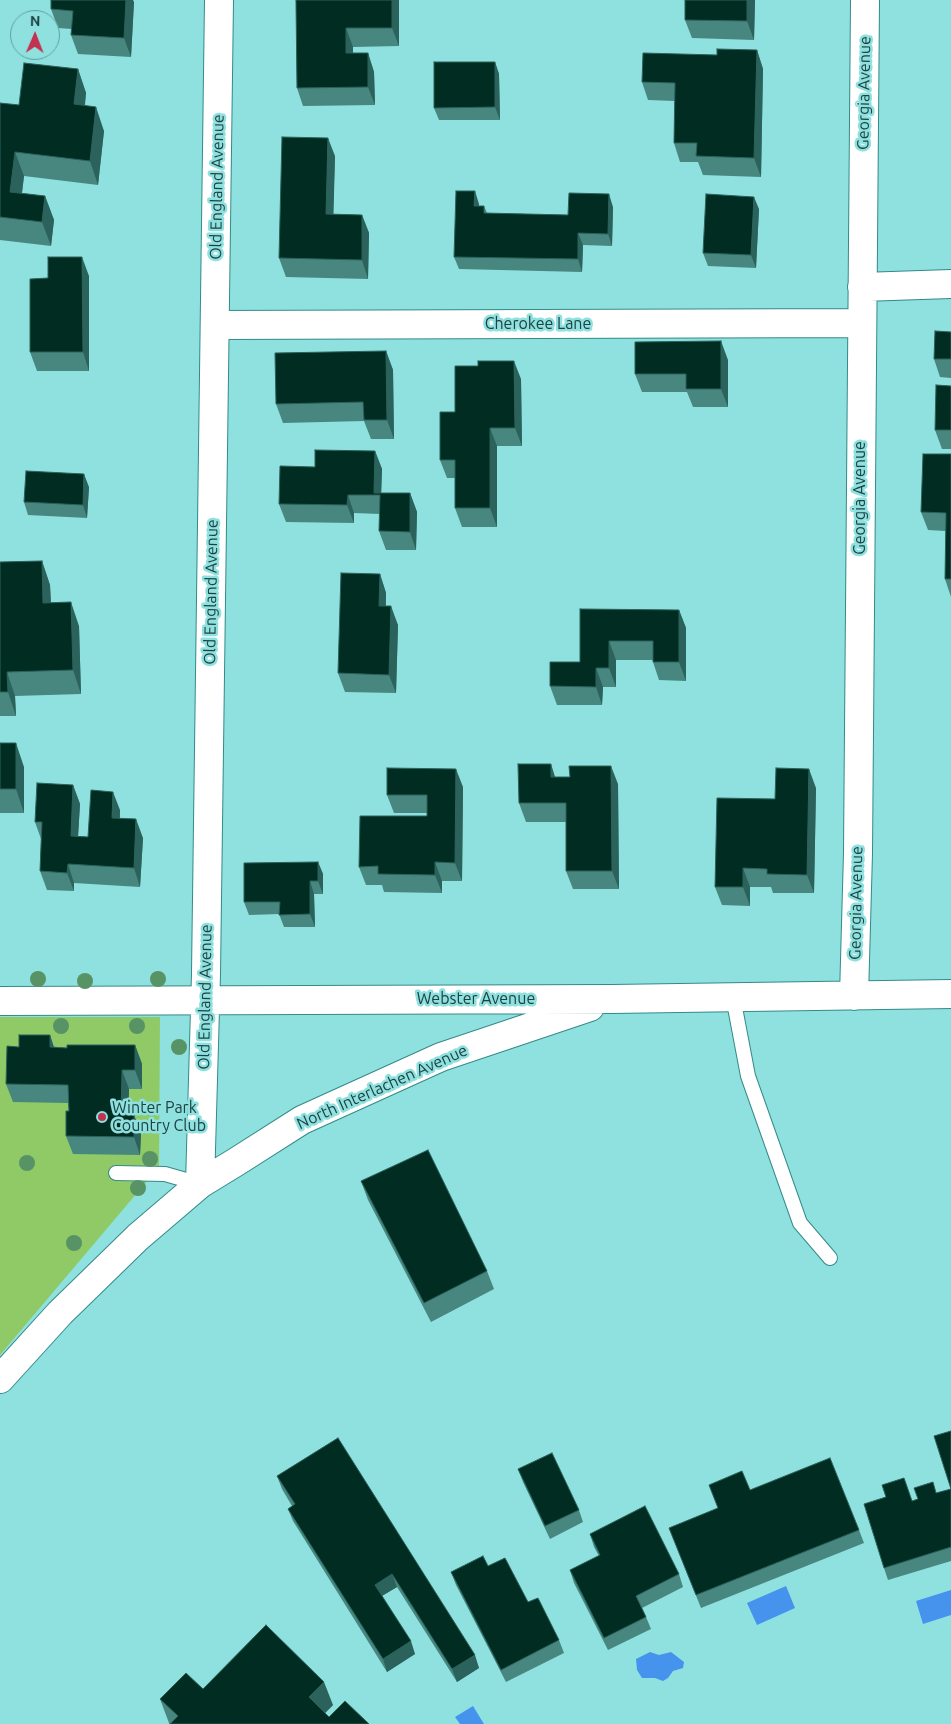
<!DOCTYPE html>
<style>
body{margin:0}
#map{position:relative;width:951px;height:1724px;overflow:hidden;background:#8ee1df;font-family:Ubuntu,sans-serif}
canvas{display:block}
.north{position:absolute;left:10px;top:10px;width:50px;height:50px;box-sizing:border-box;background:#8ee1df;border:1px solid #61a1a0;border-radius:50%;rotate:1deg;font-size:14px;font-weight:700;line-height:20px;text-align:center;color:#1e4141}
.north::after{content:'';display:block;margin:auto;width:18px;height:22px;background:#c33250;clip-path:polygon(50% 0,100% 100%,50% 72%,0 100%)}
</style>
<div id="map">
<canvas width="951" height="1724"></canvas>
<div class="north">N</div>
</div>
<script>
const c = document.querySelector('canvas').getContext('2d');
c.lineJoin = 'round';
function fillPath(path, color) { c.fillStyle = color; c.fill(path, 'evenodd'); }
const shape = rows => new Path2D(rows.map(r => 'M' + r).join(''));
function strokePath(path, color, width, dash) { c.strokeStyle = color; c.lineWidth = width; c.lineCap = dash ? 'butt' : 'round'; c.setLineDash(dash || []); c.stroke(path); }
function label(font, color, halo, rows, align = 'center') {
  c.font = font + ' Ubuntu,sans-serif'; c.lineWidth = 5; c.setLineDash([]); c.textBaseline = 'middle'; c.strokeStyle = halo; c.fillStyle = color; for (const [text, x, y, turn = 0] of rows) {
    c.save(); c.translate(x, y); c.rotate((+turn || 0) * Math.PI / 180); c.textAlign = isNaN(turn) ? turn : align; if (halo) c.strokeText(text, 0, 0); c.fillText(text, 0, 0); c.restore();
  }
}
fillPath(shape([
 [0,1017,160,1017,159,1167,0,1355]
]), '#8fca66');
fillPath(shape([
 [786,1586,795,1608,757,1625,747,1603],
 [951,1590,951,1615,923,1624,916,1601],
 [650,1652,659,1655,671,1652,684,1662,683,1668,673,1671,668,1678,663,1681,655,1678,642,1678,637,1670,636,1659],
 [473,1706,484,1724,460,1724,455,1717]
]), '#4593ed');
const service = shape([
 [733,997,748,1076,800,1223,830,1258],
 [116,1173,165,1174,200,1184]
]);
const minor = shape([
 [862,287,951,284],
 [215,325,861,323],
 [854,996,858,853,865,0],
 [0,1001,612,999,951,994],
 [200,1184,206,974,219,0],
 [0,1379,60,1313,138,1237,200,1184,236,1162,302,1120,441,1057,590,1007]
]);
strokePath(service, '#348a89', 16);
strokePath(minor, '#348a89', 30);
strokePath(service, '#fff', 14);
strokePath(minor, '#fff', 28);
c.fillStyle = '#589366';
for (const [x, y] of [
 [38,979],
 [158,979],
 [85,981],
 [61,1026],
 [137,1026],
 [179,1047],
 [150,1159],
 [27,1163],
 [138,1188],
 [74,1243]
]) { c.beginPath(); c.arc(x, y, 8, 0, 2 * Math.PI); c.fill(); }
fillPath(shape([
 [296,0,399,0,399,46,353,47,353,53,368,53,374,72,375,105,303,106,297,88],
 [685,0,755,0,754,40,692,38,685,20],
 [134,2,131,57,78,54,71,35,72,29,58,28,51,9],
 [757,50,763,69,761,177,703,175,698,162,680,162,674,143,675,101,648,100,642,82,717,55],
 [495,62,499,74,500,120,439,120,434,108],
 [78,69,86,93,85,106,104,131,98,185,24,176,22,193,45,196,54,220,51,246,0,240,0,103,19,105],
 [335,156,333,214,362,215,369,233,368,279,286,277,279,258],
 [479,204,479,206,484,206,487,213,568,215,613,207,612,246,583,245,582,272,459,269,454,257],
 [759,209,756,268,708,266,703,253],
 [89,276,89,371,37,371,30,352,48,278],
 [951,332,951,378,940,377,934,359],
 [386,351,393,370,394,439,371,439,364,421,283,423,276,404],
 [728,360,728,407,693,407,687,392,642,392,635,374],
 [521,379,522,446,497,446,497,527,462,527,455,508,455,478,447,478,440,460,455,412],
 [951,386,951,449,942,449,935,430],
 [375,451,382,469,381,493,410,493,417,512,416,550,386,550,379,531,380,514,354,513,354,523,286,522,279,504,315,467],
 [951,454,951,597,945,579,946,531,928,530,921,512],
 [89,487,87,518,28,515,24,502],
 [42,561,50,585,51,603,79,626,81,694,15,696,16,716,0,716,0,562],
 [380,574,386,593,386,606,398,625,396,693,345,692,338,673],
 [580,609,679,610,686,628,686,681,659,680,653,662,653,660,616,660,616,687,603,687,602,705,557,705,550,686,580,662],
 [0,743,24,767,24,813,0,813],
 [555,777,618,784,619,889,573,889,566,871,566,822,526,822,519,803],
 [73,785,80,804,78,836,88,837,120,810,120,818,143,838,140,887,74,883,74,891,47,890,40,871,41,839,35,822],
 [463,787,462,881,442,881,442,893,384,892,382,885,366,885,359,867,427,816,427,813,394,813,387,795],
 [816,788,814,893,773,893,771,887,750,887,750,906,722,905,715,887,775,799],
 [318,862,323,874,323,894,314,894,315,927,284,927,279,914,249,915,244,902],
 [50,1035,54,1047,67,1048,135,1045,142,1064,142,1089,129,1089,128,1115,134,1115,141,1134,140,1155,73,1154,66,1136,69,1111,68,1103,13,1102,6,1084,19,1047],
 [361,1181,487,1271,494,1289,431,1322,368,1200],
 [951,1431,951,1561,888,1580,884,1568,886,1497,904,1478,912,1501,951,1489],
 [338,1438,479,1668,457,1682,397,1587,382,1596,415,1654,387,1672,293,1521,288,1509,292,1506,282,1489,277,1476],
 [518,1469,579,1510,583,1522,550,1539,523,1482],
 [750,1490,859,1530,864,1543,701,1608,669,1528,718,1508],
 [590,1534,679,1574,683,1587,642,1608,646,1617,651,1629,608,1650,574,1583,570,1570,599,1556,594,1547],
 [488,1566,528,1602,559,1640,564,1653,506,1682,456,1585,451,1572],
 [203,1689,333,1705,325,1713,329,1717,369,1724,169,1724,169,1723,160,1699]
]), '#488680');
fillPath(shape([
 [126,0,133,0,134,2,131,57,124,38],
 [392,0,399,0,399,46,392,28],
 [747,0,755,0,754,40,747,21],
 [346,28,353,47,353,72,346,53],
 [757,50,763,69,761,177,754,158],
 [368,53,374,72,375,105,368,87],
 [495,62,499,74,500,120,495,107],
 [78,69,86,93,82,128,74,104],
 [96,107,104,131,98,185,90,161],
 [328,138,335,156,333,232,326,214],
 [15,152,24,176,19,216,10,192],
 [475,191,479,204,479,219,474,206],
 [609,194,613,207,612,246,608,234],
 [45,196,54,220,51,246,42,222],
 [754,197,759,209,756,268,751,255],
 [362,215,369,233,368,279,362,260],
 [578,233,583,245,582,272,578,259],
 [82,257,89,276,89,371,83,352],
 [721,341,728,360,728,407,721,389],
 [386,351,393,370,394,439,387,420],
 [514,361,521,379,522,446,515,428],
 [490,428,497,446,497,527,490,508],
 [375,451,382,469,381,499,380,495,374,493],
 [84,474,89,487,87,518,83,505],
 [410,493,417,512,416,550,410,532],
 [348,495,354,513,354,523,347,505],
 [42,561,50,585,52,627,43,603],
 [380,574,386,593,385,624,379,606],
 [71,602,79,626,81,694,73,670],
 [391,606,398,625,396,693,389,675],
 [679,610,686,628,686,681,679,662],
 [609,641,616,660,616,687,609,668],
 [596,668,603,687,602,705,596,687],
 [7,672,15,696,16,716,8,692],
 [16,743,24,767,24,813,16,789],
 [551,764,557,783,551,777],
 [611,766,618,784,619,889,612,871],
 [456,769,463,787,462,881,455,863],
 [809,769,816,788,814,893,807,875],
 [73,785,80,804,77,854,71,836],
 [113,792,120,810,119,836,112,818],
 [136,819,143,838,140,887,134,868],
 [318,862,323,874,323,894,318,881],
 [435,862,442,881,442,893,435,875],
 [68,864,74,883,74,891,67,873],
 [743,868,750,887,750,906,743,887],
 [310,881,314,894,315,927,310,914],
 [50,1035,56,1054,50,1047],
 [135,1045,142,1064,142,1089,135,1070],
 [122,1070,129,1089,128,1134,121,1115],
 [134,1115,141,1134,140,1155,134,1137],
 [392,1574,397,1587,380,1597,375,1585],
 [411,1641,415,1654,387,1672,383,1659],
 [475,1655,479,1668,457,1682,452,1669],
 [324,1682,333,1705,318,1720,309,1697]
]), '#2b625b');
const building = shape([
 [51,0,126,0,124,38,71,35,73,11,51,9,51,0],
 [296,0,392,0,392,28,346,28,346,53,368,53,368,87,297,88,296,0],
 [685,0,747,0,747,21,685,20,685,0],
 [717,49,757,50,754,158,696,156,697,143,674,143,675,83,642,82,643,53,717,55,717,49],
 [434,62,495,62,495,107,434,108,434,62],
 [24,63,78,69,74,104,96,107,90,161,15,152,10,192,45,196,42,222,0,217,0,103,19,105,24,63],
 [282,137,328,138,326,214,362,215,362,260,279,258,282,137],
 [456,191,475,191,474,206,484,206,484,213,568,215,569,193,609,194,608,234,578,233,578,259,454,257,456,191],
 [706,194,754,197,751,255,703,253,706,194],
 [48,257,82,257,83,352,30,352,30,279,48,278,48,257],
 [935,331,951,332,951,359,934,359,935,331],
 [721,341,721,389,686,389,686,374,635,374,635,342,721,341],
 [386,351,387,420,364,420,363,402,276,404,275,353,386,351],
 [478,361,514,361,515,428,490,428,490,508,455,508,455,460,440,460,440,412,455,412,455,366,478,366,478,361],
 [936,385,951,386,951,430,935,430,936,385],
 [315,450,375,451,374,493,410,493,410,532,379,531,380,495,348,495,347,505,279,504,280,466,315,467,315,450],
 [923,454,951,454,951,579,945,579,946,513,921,512,923,454],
 [26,471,84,474,83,505,24,502,26,471],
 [42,561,43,603,71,602,73,670,7,672,8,692,0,692,0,562,42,561],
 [341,573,380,574,379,606,391,606,389,675,338,673,341,573],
 [580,609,679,610,679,662,653,662,653,641,609,641,609,668,596,668,596,687,550,686,550,662,580,662,580,609],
 [0,743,16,743,16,789,0,789,0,743],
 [518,764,551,764,551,777,570,777,569,766,611,766,612,871,566,871,566,803,519,803,518,764],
 [387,768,456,769,455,863,435,862,435,875,378,874,378,866,359,867,360,816,427,816,427,795,387,795,387,768],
 [776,768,809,769,807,875,767,874,767,869,743,868,743,887,715,887,717,798,775,799,776,768],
 [37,783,73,785,71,836,88,837,91,790,113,792,112,818,136,819,134,868,68,864,67,873,40,871,42,822,35,822,37,783],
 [318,862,318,881,310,881,310,914,279,915,280,902,244,902,244,863,318,862],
 [19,1035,50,1035,50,1047,67,1048,67,1045,135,1045,135,1070,122,1070,121,1115,134,1115,134,1137,66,1136,66,1111,69,1111,68,1085,6,1084,7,1046,19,1047,19,1035],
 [428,1150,487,1271,424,1303,361,1181,428,1150],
 [951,1431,951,1547,884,1568,864,1504,886,1497,882,1485,904,1478,912,1501,918,1499,914,1488,933,1482,936,1493,951,1489,934,1436,951,1431],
 [338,1438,475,1655,452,1669,392,1574,375,1585,411,1641,383,1659,288,1509,295,1504,277,1476,338,1438],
 [552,1453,579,1510,545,1526,518,1469,552,1453],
 [830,1458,859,1530,696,1595,669,1528,718,1508,709,1485,742,1471,750,1490,830,1458],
 [645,1506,679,1574,636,1596,646,1617,604,1638,570,1570,600,1555,590,1534,645,1506],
 [483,1556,488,1566,505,1558,528,1602,538,1598,559,1640,501,1670,451,1572,483,1556],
 [266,1625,324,1682,309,1697,329,1717,345,1701,369,1724,170,1724,178,1716,160,1699,186,1673,203,1689,266,1625]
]);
fillPath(building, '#012c22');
strokePath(building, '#2b625b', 1);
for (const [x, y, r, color] of [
 [102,1117,5,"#c33250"]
]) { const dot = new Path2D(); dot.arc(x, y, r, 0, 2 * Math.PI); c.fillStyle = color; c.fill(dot); strokePath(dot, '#8ee1df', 2); }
label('16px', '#1e4141', '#8ee1df', [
 ["Georgia Avenue",864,93,-89],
 ["Old England Avenue",217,187,-89],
 ["Cherokee Lane",538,324],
 ["Georgia Avenue",860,498,-90],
 ["Old England Avenue",211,592,-89],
 ["Georgia Avenue",856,903,-89],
 ["Old England Avenue",205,997,-89],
 ["Webster Avenue",476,999],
 ["North Interlachen Avenue",382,1087,-24]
]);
label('16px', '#1e4141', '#8ee1df', [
 ["Winter Park",112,1108],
 ["Country Club",112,1126]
], 'left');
</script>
